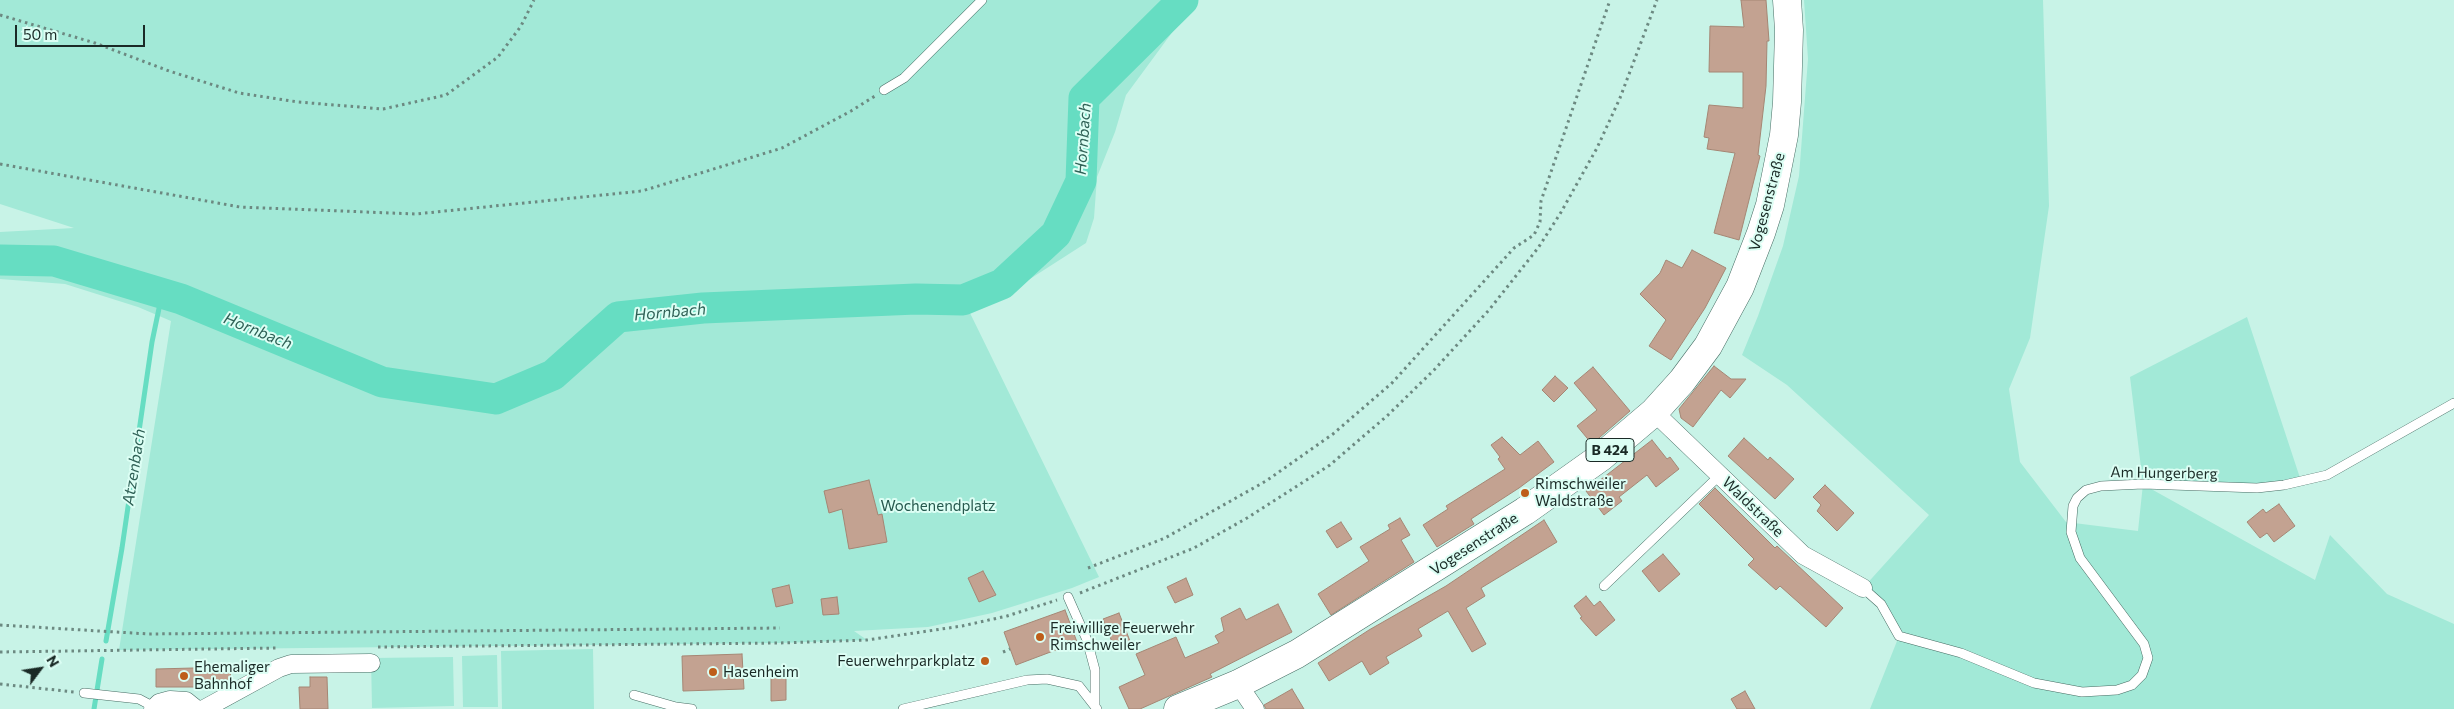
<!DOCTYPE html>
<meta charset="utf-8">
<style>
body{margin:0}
#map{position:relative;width:2454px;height:709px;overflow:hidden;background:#c8f3e7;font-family:Commissioner,sans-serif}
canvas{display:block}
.north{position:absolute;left:15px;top:644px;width:50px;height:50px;-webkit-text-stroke:4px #dcfef4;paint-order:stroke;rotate:59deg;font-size:14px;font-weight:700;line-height:20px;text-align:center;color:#1a2a26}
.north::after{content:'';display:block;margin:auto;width:18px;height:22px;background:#1a2a26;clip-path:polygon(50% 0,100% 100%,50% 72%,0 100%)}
.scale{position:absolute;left:15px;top:25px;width:130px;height:22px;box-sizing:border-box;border:2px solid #1a2a26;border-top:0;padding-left:6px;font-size:15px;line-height:18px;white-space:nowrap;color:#1a2a26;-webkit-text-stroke:4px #dcfef4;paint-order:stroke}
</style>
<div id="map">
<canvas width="2454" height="709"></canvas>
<div class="north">N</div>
<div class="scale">50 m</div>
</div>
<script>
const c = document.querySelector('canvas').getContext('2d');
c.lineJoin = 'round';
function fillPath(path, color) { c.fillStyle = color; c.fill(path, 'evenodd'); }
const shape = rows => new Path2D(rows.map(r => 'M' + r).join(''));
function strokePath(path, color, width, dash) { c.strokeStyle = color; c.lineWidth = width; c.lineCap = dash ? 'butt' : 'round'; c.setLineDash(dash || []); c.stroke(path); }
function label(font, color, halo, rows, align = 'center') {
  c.font = font + ' Commissioner,sans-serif'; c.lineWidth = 4; c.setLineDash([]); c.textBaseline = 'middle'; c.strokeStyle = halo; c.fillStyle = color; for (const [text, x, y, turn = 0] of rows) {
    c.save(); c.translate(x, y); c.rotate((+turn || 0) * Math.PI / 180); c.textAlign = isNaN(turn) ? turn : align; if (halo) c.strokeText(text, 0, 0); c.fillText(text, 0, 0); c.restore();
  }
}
fillPath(shape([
 [0,0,1196,0,1126,95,1115,132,1097,177,1094,218,1086,243,1005,295,970,313,1099,577,1072,588,992,613,928,627,854,631,867,640,779,643,119,650,171,321,138,307,65,284,0,279,0,232,74,228,0,204],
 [1804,0,2043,0,2049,206,2030,338,2009,389,2020,462,2066,522,2138,531,2143,484,2130,377,2247,317,2301,481,2284,485,2144,485,2315,580,2330,535,2387,594,2454,624,2454,709,1870,709,1899,636,1881,604,1863,588,1929,515,1787,385,1742,355,1758,316,1783,246,1799,176,1808,59],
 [593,649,594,709,502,709,501,651],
 [497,655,498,707,463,707,462,656],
 [453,657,454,706,372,708,371,658]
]), '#a2e9d7');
strokePath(shape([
 [106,641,122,548,152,342,162,294],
 [94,709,102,659]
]), '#66ddc2', 5);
strokePath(shape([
 [0,260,54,261,181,299,382,382,496,399,553,375,618,317,703,308,916,299,963,300,1002,284,1056,234,1081,181,1084,98,1183,0]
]), '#66ddc2', 31);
const building = shape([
 [1741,0,1766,0,1769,41,1767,41,1766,86,1758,155,1760,156,1739,240,1714,233,1735,153,1707,149,1709,138,1704,137,1709,105,1743,108,1743,72,1709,72,1710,26,1744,27,1741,0],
 [1692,250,1726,268,1705,308,1671,360,1649,346,1666,320,1640,294,1660,273,1666,260,1682,268,1692,250],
 [1714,366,1731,379,1746,379,1730,398,1721,390,1693,427,1681,418,1679,409,1714,366],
 [1593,367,1630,411,1592,444,1577,426,1597,410,1574,383,1593,367],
 [1555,376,1568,388,1554,402,1542,390,1555,376],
 [1502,437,1520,455,1538,441,1554,462,1519,488,1471,519,1474,524,1437,547,1423,525,1448,509,1446,506,1505,469,1498,459,1500,457,1491,445,1502,437],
 [1744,438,1768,460,1770,457,1794,479,1775,499,1728,456,1744,438],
 [1652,440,1667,459,1670,457,1679,469,1656,487,1647,475,1619,497,1622,501,1604,515,1586,491,1652,440],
 [869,480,878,515,882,514,887,542,849,549,842,509,829,513,824,491,869,480],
 [1825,485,1854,513,1837,531,1817,511,1821,505,1813,497,1825,485],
 [1715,488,1775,548,1777,546,1843,608,1826,627,1780,586,1776,590,1748,565,1754,559,1699,504,1715,488],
 [2279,504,2295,526,2274,542,2267,533,2260,538,2247,522,2263,509,2266,513,2279,504],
 [1400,518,1410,535,1401,540,1414,562,1331,615,1318,594,1369,561,1360,547,1390,529,1388,525,1400,518],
 [1544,520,1557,542,1481,588,1485,596,1466,608,1486,644,1472,652,1448,611,1418,629,1422,636,1386,657,1389,663,1370,675,1362,661,1329,681,1318,663,1369,630,1446,586,1544,520],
 [1341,522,1352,539,1337,548,1326,531,1341,522],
 [1663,554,1680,574,1659,592,1642,571,1663,554],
 [983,571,996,595,979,602,968,578,983,571],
 [1186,578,1193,595,1175,603,1167,587,1186,578],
 [789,585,793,603,776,607,772,589,789,585],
 [1586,596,1594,606,1600,601,1615,620,1596,636,1580,618,1582,617,1574,606,1586,596],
 [837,597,839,614,823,615,821,599,837,597],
 [1278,604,1292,632,1210,674,1212,677,1140,709,1129,709,1119,687,1145,675,1136,654,1176,637,1185,658,1219,643,1215,636,1224,631,1221,618,1240,608,1246,620,1278,604],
 [1065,610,1077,642,1016,665,1004,632,1065,610],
 [1119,613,1130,641,1114,647,1103,619,1119,613],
 [742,654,744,689,683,691,682,656,742,654],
 [231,667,230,680,218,680,218,683,212,683,212,687,156,687,156,669,231,667],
 [771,670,786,670,786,700,771,701,771,670],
 [310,677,327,677,328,709,300,709,299,687,310,687,310,677],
 [1292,689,1304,709,1266,709,1264,705,1292,689],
 [1745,691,1755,709,1737,709,1731,699,1745,691]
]);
fillPath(building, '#c3a291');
strokePath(building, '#a58674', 1);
const service = shape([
 [884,90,904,78,982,0],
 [1604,586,1720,475],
 [1863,588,1881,604,1899,636,1961,653,2034,683,2082,692,2117,690,2132,685,2142,675,2148,658,2144,644,2080,558,2071,532,2073,506,2077,498,2086,490,2101,486,2143,484,2257,488,2284,485,2327,475,2454,403],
 [1068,597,1087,640,1095,670,1095,705],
 [84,693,139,699,154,707],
 [634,695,676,707,692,709],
 [903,709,1027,680,1047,679,1079,686,1097,709]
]);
const minor = shape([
 [1654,412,1803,555,1863,588],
 [1238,684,1255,709],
 [153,709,159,703,170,700,186,701,196,709],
 [204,709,279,668,291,664,371,663]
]);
const primary = shape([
 [1178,709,1238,684,1297,654,1525,511,1601,457,1654,412,1682,381,1708,346,1740,287,1761,233,1770,205,1784,135,1787,102,1789,30,1787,0]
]);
strokePath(service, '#476d64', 10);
strokePath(minor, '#476d64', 19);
strokePath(primary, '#476d64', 29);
strokePath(shape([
 [0,15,95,43,169,71,239,93,298,102,383,109,446,95,498,57,521,26,534,0],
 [0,164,240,207,416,214,642,191,782,148,851,111,875,96],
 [1088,568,1165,538,1266,481,1333,434,1392,383,1514,248,1534,235,1540,222,1541,201,1610,0],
 [1080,593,1194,548,1247,518,1330,465,1388,415,1434,370,1489,310,1538,248,1560,214,1597,148,1620,98,1657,0],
 [0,625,149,634,780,628],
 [378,647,779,643,867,640,962,626,1007,616,1057,600],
 [0,652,279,648],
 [1003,652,1010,649],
 [0,684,74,692]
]), '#6c8981', 3, [2.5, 4]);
strokePath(service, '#fff', 9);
strokePath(minor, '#fff', 18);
strokePath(primary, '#fff', 28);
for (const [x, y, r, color] of [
 [1525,493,5,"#be5e1a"],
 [1040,637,5,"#be5e1a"],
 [985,661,5,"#be5e1a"],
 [713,672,5,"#be5e1a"],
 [184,676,5,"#be5e1a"]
]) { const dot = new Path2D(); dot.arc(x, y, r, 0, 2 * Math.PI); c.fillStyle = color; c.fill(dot); strokePath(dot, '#dcfef4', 2); }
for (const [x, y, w] of [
 [1610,450,48]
]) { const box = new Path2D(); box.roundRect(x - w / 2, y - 11.5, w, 23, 4); c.fillStyle = '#dcfef4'; c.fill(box); strokePath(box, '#1a2a26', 1); }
label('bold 14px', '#1a2a26', null, [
 ["B 424",1610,450]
]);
label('15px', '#1a2a26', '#dcfef4', [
 ["Vogesenstraße",1767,202,-75],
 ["Am Hungerberg",2164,473,1],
 ["Waldstraße",1753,507,44],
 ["Vogesenstraße",1474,544,-33]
]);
label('15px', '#1a2a26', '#dcfef4', [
 ["Rimschweiler",1535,484],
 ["Waldstraße",1535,501],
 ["Freiwillige Feuerwehr",1050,628],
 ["Rimschweiler",1050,645],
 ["Feuerwehrparkplatz",975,661,"right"],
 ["Ehemaliger",194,667],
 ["Bahnhof",194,684],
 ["Hasenheim",723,672]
], 'left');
label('15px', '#25584d', '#dcfef4', [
 ["Wochenendplatz",938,506]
]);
label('italic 16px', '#2f6156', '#dcfef4', [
 ["Hornbach",1083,139,-86],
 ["Hornbach",670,312,-5],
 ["Hornbach",258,331,22],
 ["Atzenbach",134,467,-81]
]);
</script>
